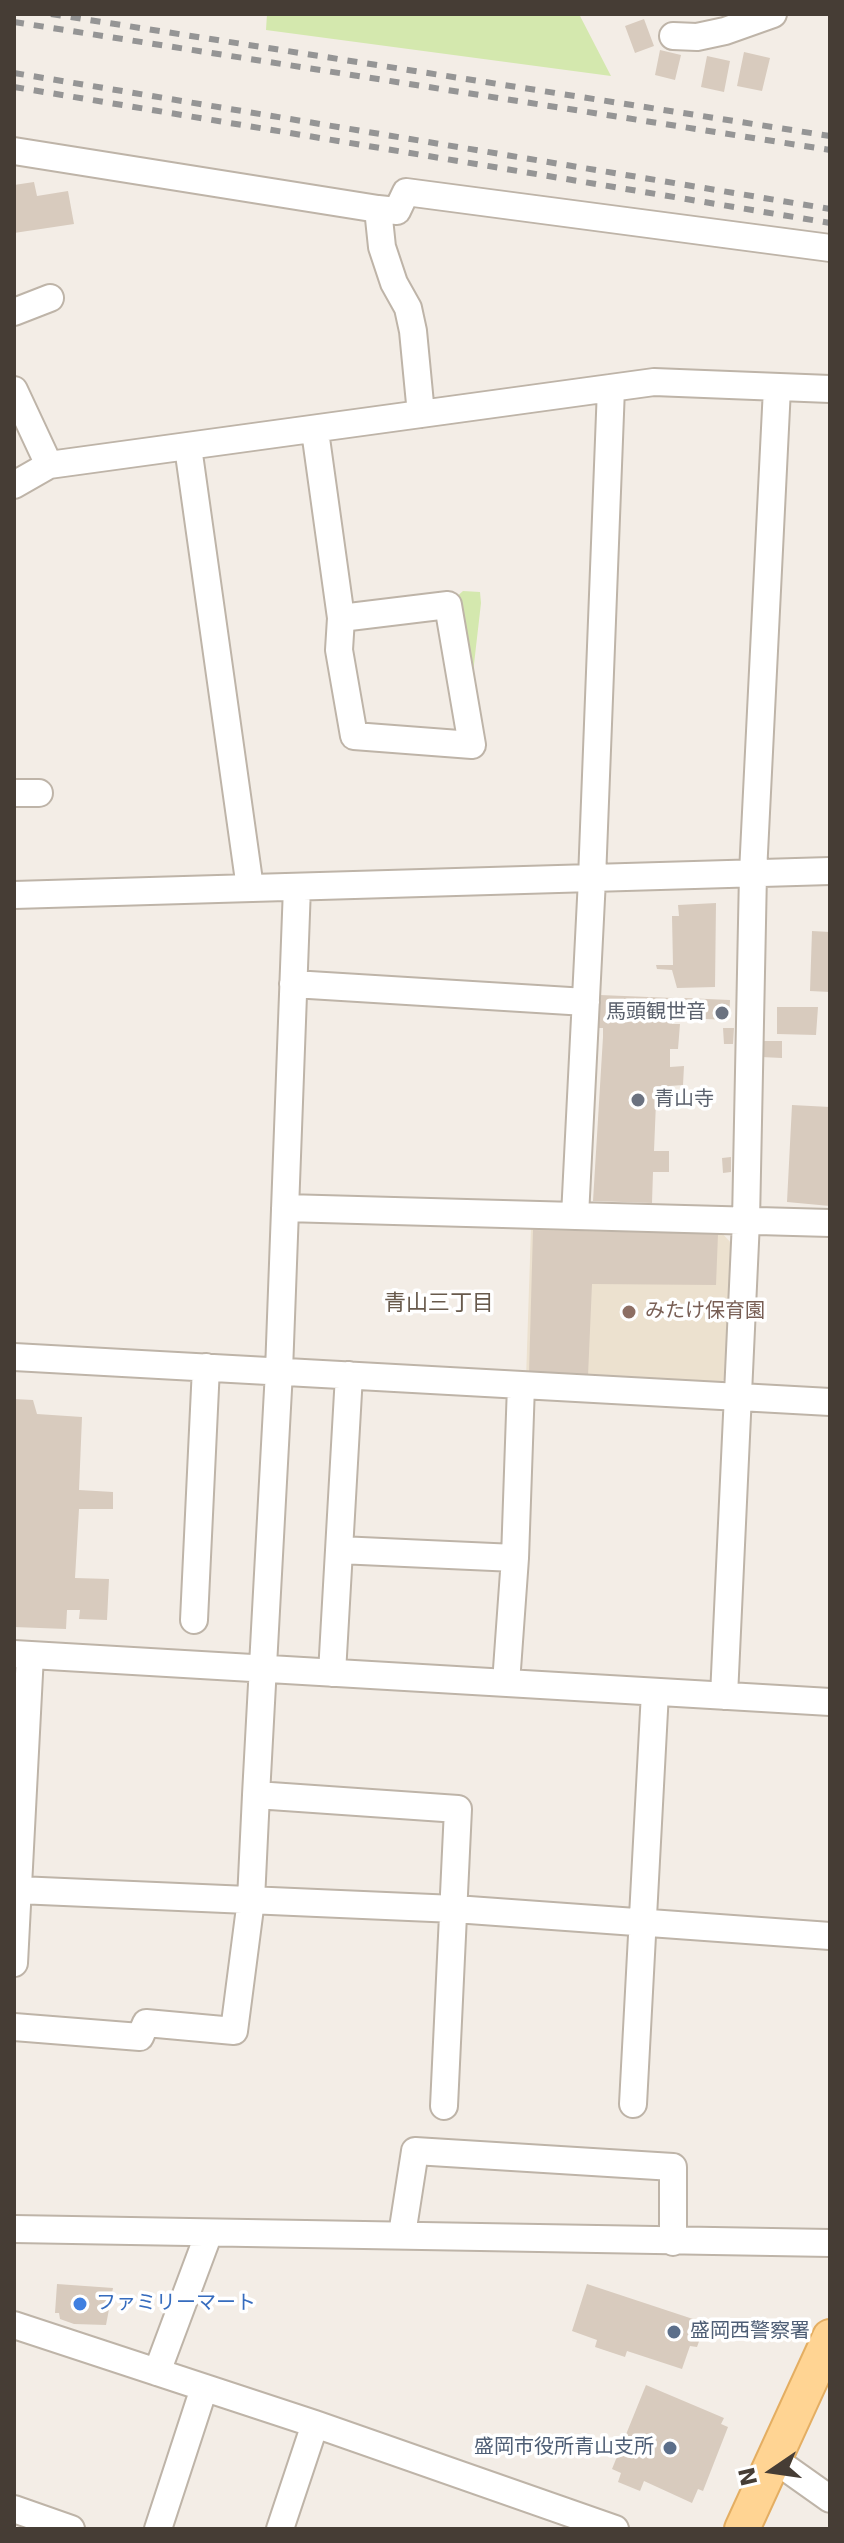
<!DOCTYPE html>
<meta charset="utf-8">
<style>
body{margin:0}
#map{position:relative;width:844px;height:2543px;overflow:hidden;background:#f3ede6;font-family:"DejaVu Sans",sans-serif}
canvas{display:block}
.frame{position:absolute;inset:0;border:16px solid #463d35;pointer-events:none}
.north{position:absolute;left:732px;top:2431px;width:80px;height:80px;-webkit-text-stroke:6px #fff;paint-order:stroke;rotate:257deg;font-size:22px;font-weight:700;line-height:32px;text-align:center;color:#463d35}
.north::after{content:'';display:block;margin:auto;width:28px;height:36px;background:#463d35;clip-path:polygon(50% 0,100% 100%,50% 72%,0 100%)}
</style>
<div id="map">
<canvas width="844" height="2543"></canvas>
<div class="frame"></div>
<div class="north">N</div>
</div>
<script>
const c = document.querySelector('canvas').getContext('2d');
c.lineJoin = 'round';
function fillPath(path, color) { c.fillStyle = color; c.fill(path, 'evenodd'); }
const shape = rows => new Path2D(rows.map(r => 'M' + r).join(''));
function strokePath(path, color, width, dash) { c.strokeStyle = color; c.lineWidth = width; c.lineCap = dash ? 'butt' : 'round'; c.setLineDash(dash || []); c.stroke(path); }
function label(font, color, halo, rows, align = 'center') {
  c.font = font + ' "DejaVu Sans","Noto Sans JP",sans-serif'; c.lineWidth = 7; c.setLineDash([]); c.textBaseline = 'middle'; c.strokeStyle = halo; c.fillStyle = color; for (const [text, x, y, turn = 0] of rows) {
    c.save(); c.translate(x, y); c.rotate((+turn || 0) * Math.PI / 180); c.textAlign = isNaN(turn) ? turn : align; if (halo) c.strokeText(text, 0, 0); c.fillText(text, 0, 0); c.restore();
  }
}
fillPath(shape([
 [531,1227,719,1230,734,1246,727,1378,716,1385,526,1379]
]), '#ece1cf');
fillPath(shape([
 [267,14,579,14,611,76,266,30],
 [463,591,480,592,481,603,470,699,454,599]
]), '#d4e8ae');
fillPath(shape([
 [644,19,654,46,635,53,625,26],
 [660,50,681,55,675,80,655,75],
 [744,52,770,58,762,91,737,86],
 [707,56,730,61,724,92,701,87],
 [34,182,37,196,68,191,74,224,14,233,14,185],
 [716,903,715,987,677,988,672,970,657,969,656,965,673,965,672,916,679,916,678,905],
 [812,931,830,932,830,992,810,991],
 [600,995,673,998,672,1024,680,1024,678,1049,670,1049,670,1067,684,1066,683,1085,669,1086,669,1101,656,1102,654,1151,669,1151,669,1172,653,1172,652,1203,593,1201,603,1037,603,1028,598,1028],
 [684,998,730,1000,729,1020,683,1018],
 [777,1007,818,1007,816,1035,777,1034],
 [723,1028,734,1028,733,1044,724,1044],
 [761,1041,782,1041,782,1058,761,1057],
 [792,1105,830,1107,830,1206,787,1202],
 [731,1157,731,1172,723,1173,722,1158],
 [533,1230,718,1234,716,1285,592,1284,588,1376,529,1374],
 [14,1399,33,1400,37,1414,82,1417,79,1490,113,1492,113,1509,79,1509,75,1578,109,1579,107,1620,79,1619,80,1610,67,1610,66,1629,14,1627],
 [57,2284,113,2288,106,2325,74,2324,60,2319,59,2313,55,2313],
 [587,2284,699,2321,694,2333,701,2336,697,2347,690,2346,682,2369,627,2351,625,2357,595,2347,597,2340,572,2331],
 [646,2385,724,2418,721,2424,728,2427,703,2491,698,2489,692,2503,644,2481,640,2491,618,2482,621,2473,612,2469]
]), '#d8cbbe');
const minor = shape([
 [673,36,697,37,725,31,773,14],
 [14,151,378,209,397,211,406,192,830,248],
 [378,209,382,247,394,283,408,308,413,331,421,414],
 [14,312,50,298],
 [14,390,49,465],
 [315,431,341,618,448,605,472,745,354,736,339,650,341,618],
 [188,447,250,888],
 [14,485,49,465,654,382,830,389],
 [14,793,39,793],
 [297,887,279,1371,256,1795,458,1809,444,2106],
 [14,895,830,871],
 [293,984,586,1002],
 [285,1208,830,1223],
 [575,1216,592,879,611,388],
 [14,1357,830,1402],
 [339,1550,515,1558,521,1385],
 [194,1620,206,1367],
 [14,1654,830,1702],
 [332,1673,349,1375],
 [506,1683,515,1558],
 [724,1696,746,1221,753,873,777,388],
 [18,1890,455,1909,830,1936],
 [14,1963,30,1655],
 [14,2027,140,2037,146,2023,234,2031,251,1900,256,1795],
 [633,2104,655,1692],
 [403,2228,415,2151,673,2167,673,2242],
 [14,2229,830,2243],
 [14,2325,315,2424,615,2529],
 [157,2372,209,2233],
 [775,2460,830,2499],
 [14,2509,71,2529],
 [158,2529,204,2388],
 [280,2529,315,2424]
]);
const major = shape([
 [742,2529,830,2337]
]);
strokePath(minor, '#beb4a8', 30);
strokePath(major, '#e4ae62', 38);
strokePath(minor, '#fff', 26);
strokePath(major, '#ffd493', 34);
strokePath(shape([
 [51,14,830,136],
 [14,22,830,150],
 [14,73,830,209],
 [14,87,830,223]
]), '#959595', 6, [10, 10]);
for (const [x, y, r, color] of [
 [722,1013,8,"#6b7280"],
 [638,1100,8,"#6b7280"],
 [629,1312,8,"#8d6e63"],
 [80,2304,8,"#3f7fe0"],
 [674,2332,8,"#5c6f8a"],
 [670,2448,8,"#5c6f8a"]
]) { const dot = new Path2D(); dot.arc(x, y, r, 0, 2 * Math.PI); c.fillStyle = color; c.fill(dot); strokePath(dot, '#fff', 3); }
label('20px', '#5b616d', '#fff', [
 ["馬頭観世音",706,1013],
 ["青山寺",654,1100,"left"]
], 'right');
label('20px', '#785e54', '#fff', [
 ["みたけ保育園",645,1312]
], 'left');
label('20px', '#366cbe', '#fff', [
 ["ファミリーマート",96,2304]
], 'left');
label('20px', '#4e5e75', '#fff', [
 ["盛岡西警察署",690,2332],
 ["盛岡市役所青山支所",654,2448,"right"]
], 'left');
label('22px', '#685a4c', '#fff', [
 ["青山三丁目",439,1304]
]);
</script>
